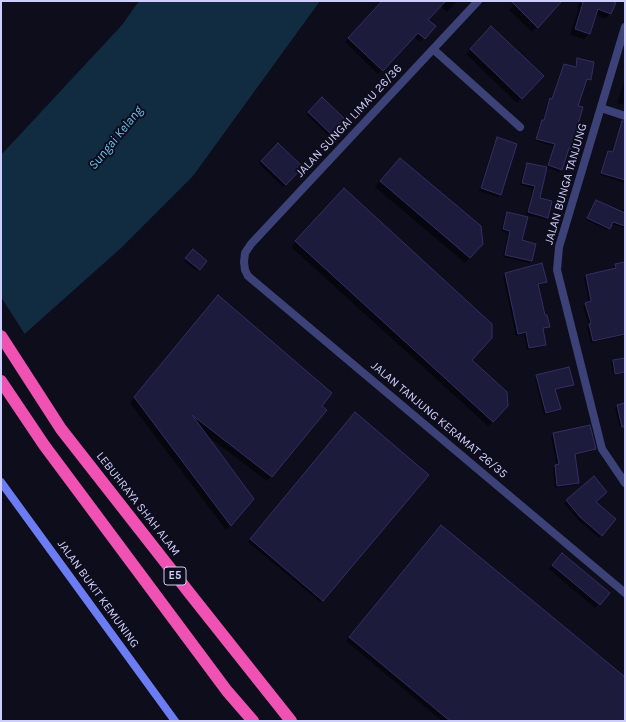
<!DOCTYPE html>
<style>
body{margin:0}
#map{position:relative;width:626px;height:722px;overflow:hidden;background:#0d0d1c;font-family:Karla,sans-serif}
canvas{display:block}
.frame{position:absolute;inset:0;border:2px solid #cdcefb;pointer-events:none}
</style>
<div id="map">
<canvas width="626" height="722"></canvas>
<div class="frame"></div>
</div>
<script>
const c = document.querySelector('canvas').getContext('2d');
c.lineJoin = 'round';
function fillPath(path, color) { c.fillStyle = color; c.fill(path, 'evenodd'); }
const shape = rows => new Path2D(rows.map(r => 'M' + r).join(''));
function strokePath(path, color, width, dash) { c.strokeStyle = color; c.lineWidth = width; c.lineCap = dash ? 'butt' : 'round'; c.setLineDash(dash || []); c.stroke(path); }
function label(font, color, halo, rows, align = 'center') {
  c.font = font + ' Karla,sans-serif'; c.lineWidth = 4; c.setLineDash([]); c.textBaseline = 'middle'; c.strokeStyle = halo; c.fillStyle = color; for (const [text, x, y, turn = 0] of rows) {
    c.save(); c.translate(x, y); c.rotate((+turn || 0) * Math.PI / 180); c.textAlign = isNaN(turn) ? turn : align; if (halo) c.strokeText(text, 0, 0); c.fillText(text, 0, 0); c.restore();
  }
}
fillPath(shape([
 [139,1,320,1,193,176,121,248,1,355,1,155,122,25]
]), '#112b41');
fillPath(shape([
 [1,297,26,336,1,357]
]), '#0d0d1c');
fillPath(shape([
 [381,1,457,1,447,12,440,5,427,20,424,38,420,42,414,36,378,74,345,42,379,5,378,4],
 [517,1,561,1,532,32,509,10],
 [580,1,613,1,610,14,605,19,595,15,589,33,584,39,570,35,579,8,577,7],
 [491,27,543,76,517,103,466,54],
 [578,59,590,79,588,81,585,81,577,107,570,148,567,151,561,169,559,172,546,167,539,199,547,217,545,219,526,215,533,188,520,185,525,166,527,164,546,168,554,146,535,141,540,123,543,120,548,102,551,100,562,68,564,65,574,67,576,62],
 [625,79,625,105,617,103],
 [322,98,348,123,332,139,307,115],
 [619,135,625,136,625,183,600,175,606,154,608,152,612,153,617,137],
 [497,139,500,194,498,197,479,191,495,141],
 [278,145,302,167,283,187,259,164],
 [396,164,482,244,465,263,375,187],
 [339,194,493,421,488,426,291,247],
 [596,201,620,212,623,209,625,210,625,228,611,224,607,230,586,220],
 [507,213,531,260,529,263,503,257,508,233,501,231,505,215],
 [190,253,206,261,197,271,184,261],
 [625,263,625,335,591,343,587,327,589,325,583,306,589,303,584,278,586,276,614,270,613,267,616,265],
 [505,274,546,282,543,284,538,285,544,317,548,326,542,330,545,345,543,347,527,350,524,334,516,336,503,276],
 [214,301,272,476,267,481,205,434,253,499,226,530,130,403],
 [625,359,625,373,613,375,611,364,613,361],
 [537,376,573,384,570,386,554,390,560,409,557,411,544,415,535,378],
 [625,404,625,426,620,427,615,408,617,406],
 [353,416,427,475,320,602,248,542],
 [553,434,595,449,592,451,574,455,578,483,576,485,555,488,553,468,557,466,551,437],
 [593,478,595,502,615,519,599,538,578,520,564,503],
 [438,530,625,678,625,721,442,721,346,641],
 [558,558,599,604,595,608,549,569]
]), '#0007');
const building = shape([
 [382,1,446,1,428,20,436,26,425,39,418,33,383,71,348,38,382,1],
 [511,1,562,1,538,28,511,1],
 [580,1,612,1,616,3,611,14,598,9,590,34,575,29,583,3,580,1],
 [491,26,544,76,522,99,470,49,491,26],
 [577,58,594,62,591,80,587,79,578,106,583,107,571,149,569,148,562,170,548,165,555,144,536,139,542,120,544,120,550,98,552,99,564,64,576,67,577,58],
 [322,97,349,123,335,138,308,112,322,97],
 [622,121,625,121,625,180,601,173,608,151,613,152,622,121],
 [497,137,517,144,501,195,481,188,497,137],
 [278,143,303,167,286,185,261,161,278,143],
 [400,158,481,226,483,244,470,258,380,181,400,158],
 [527,163,547,167,540,198,552,201,548,218,528,212,535,186,522,183,527,163],
 [344,188,492,324,492,338,472,360,507,392,508,406,493,422,295,241,344,188],
 [596,200,625,213,625,226,613,222,610,229,587,218,596,200],
 [507,212,528,217,522,240,536,244,532,261,505,255,510,231,503,229,507,212],
 [193,249,207,261,200,270,185,258,193,249],
 [625,262,625,334,593,341,589,324,591,323,585,303,591,301,586,275,616,268,615,264,625,262],
 [542,263,547,282,538,284,545,315,547,315,550,327,543,328,546,345,529,348,526,332,518,334,505,273,542,263],
 [218,295,332,393,322,406,327,410,272,477,192,415,254,499,231,526,134,397,218,295],
 [625,358,625,372,615,374,613,360,625,358],
 [569,367,574,385,555,389,561,409,546,413,536,375,569,367],
 [625,403,625,427,622,427,617,405,625,403],
 [355,412,429,475,323,601,250,539,355,412],
 [590,425,596,449,575,454,579,483,557,486,555,465,559,464,553,433,590,425],
 [594,476,607,492,596,502,616,519,602,536,580,517,566,500,594,476],
 [441,525,625,677,625,721,450,721,349,637,441,525],
 [562,553,610,593,600,605,552,565,562,553]
]);
fillPath(building, '#1d1b3b');
strokePath(building, '#322f65', 1);
strokePath(shape([
 [478,1,251,244,245,253,244,262,245,270,248,276,625,593],
 [625,27,559,247,557,270,602,449,625,483],
 [433,49,520,127],
 [601,108,625,116]
]), '#3c4277', 8);
strokePath(shape([
 [1,482,175,721]
]), '#6c7cf2', 8);
strokePath(shape([
 [1,336,61,429,191,595,291,721],
 [1,381,44,445,227,691,253,721]
]), '#f052b4', 12);
for (const [x, y, w] of [
 [175,576,22]
]) { const box = new Path2D(); box.roundRect(x - w / 2, y - 9, w, 18, 3); c.fillStyle = '#0d0d1c'; c.fill(box); strokePath(box, '#cdcefb', 1); }
label('bold 11px', '#cdcefb', null, [
 ["E5",175,576]
]);
label('12px', '#cdcefb', '#0d0d1c', [
 ["JALAN SUNGAI LIMAU 26/36",349,121,-47],
 ["JALAN BUNGA TANJUNG",566,184,-74],
 ["JALAN TANJUNG KERAMAT 26/35",439,420,40],
 ["LEBUHRAYA SHAH ALAM",138,504,52],
 ["JALAN BUKIT KEMUNING",98,594,54]
]);
label('italic 13px', '#64c4f1', '#0d0d1c', [
 ["Sungai Kelang",116,138,-51]
]);
</script>
